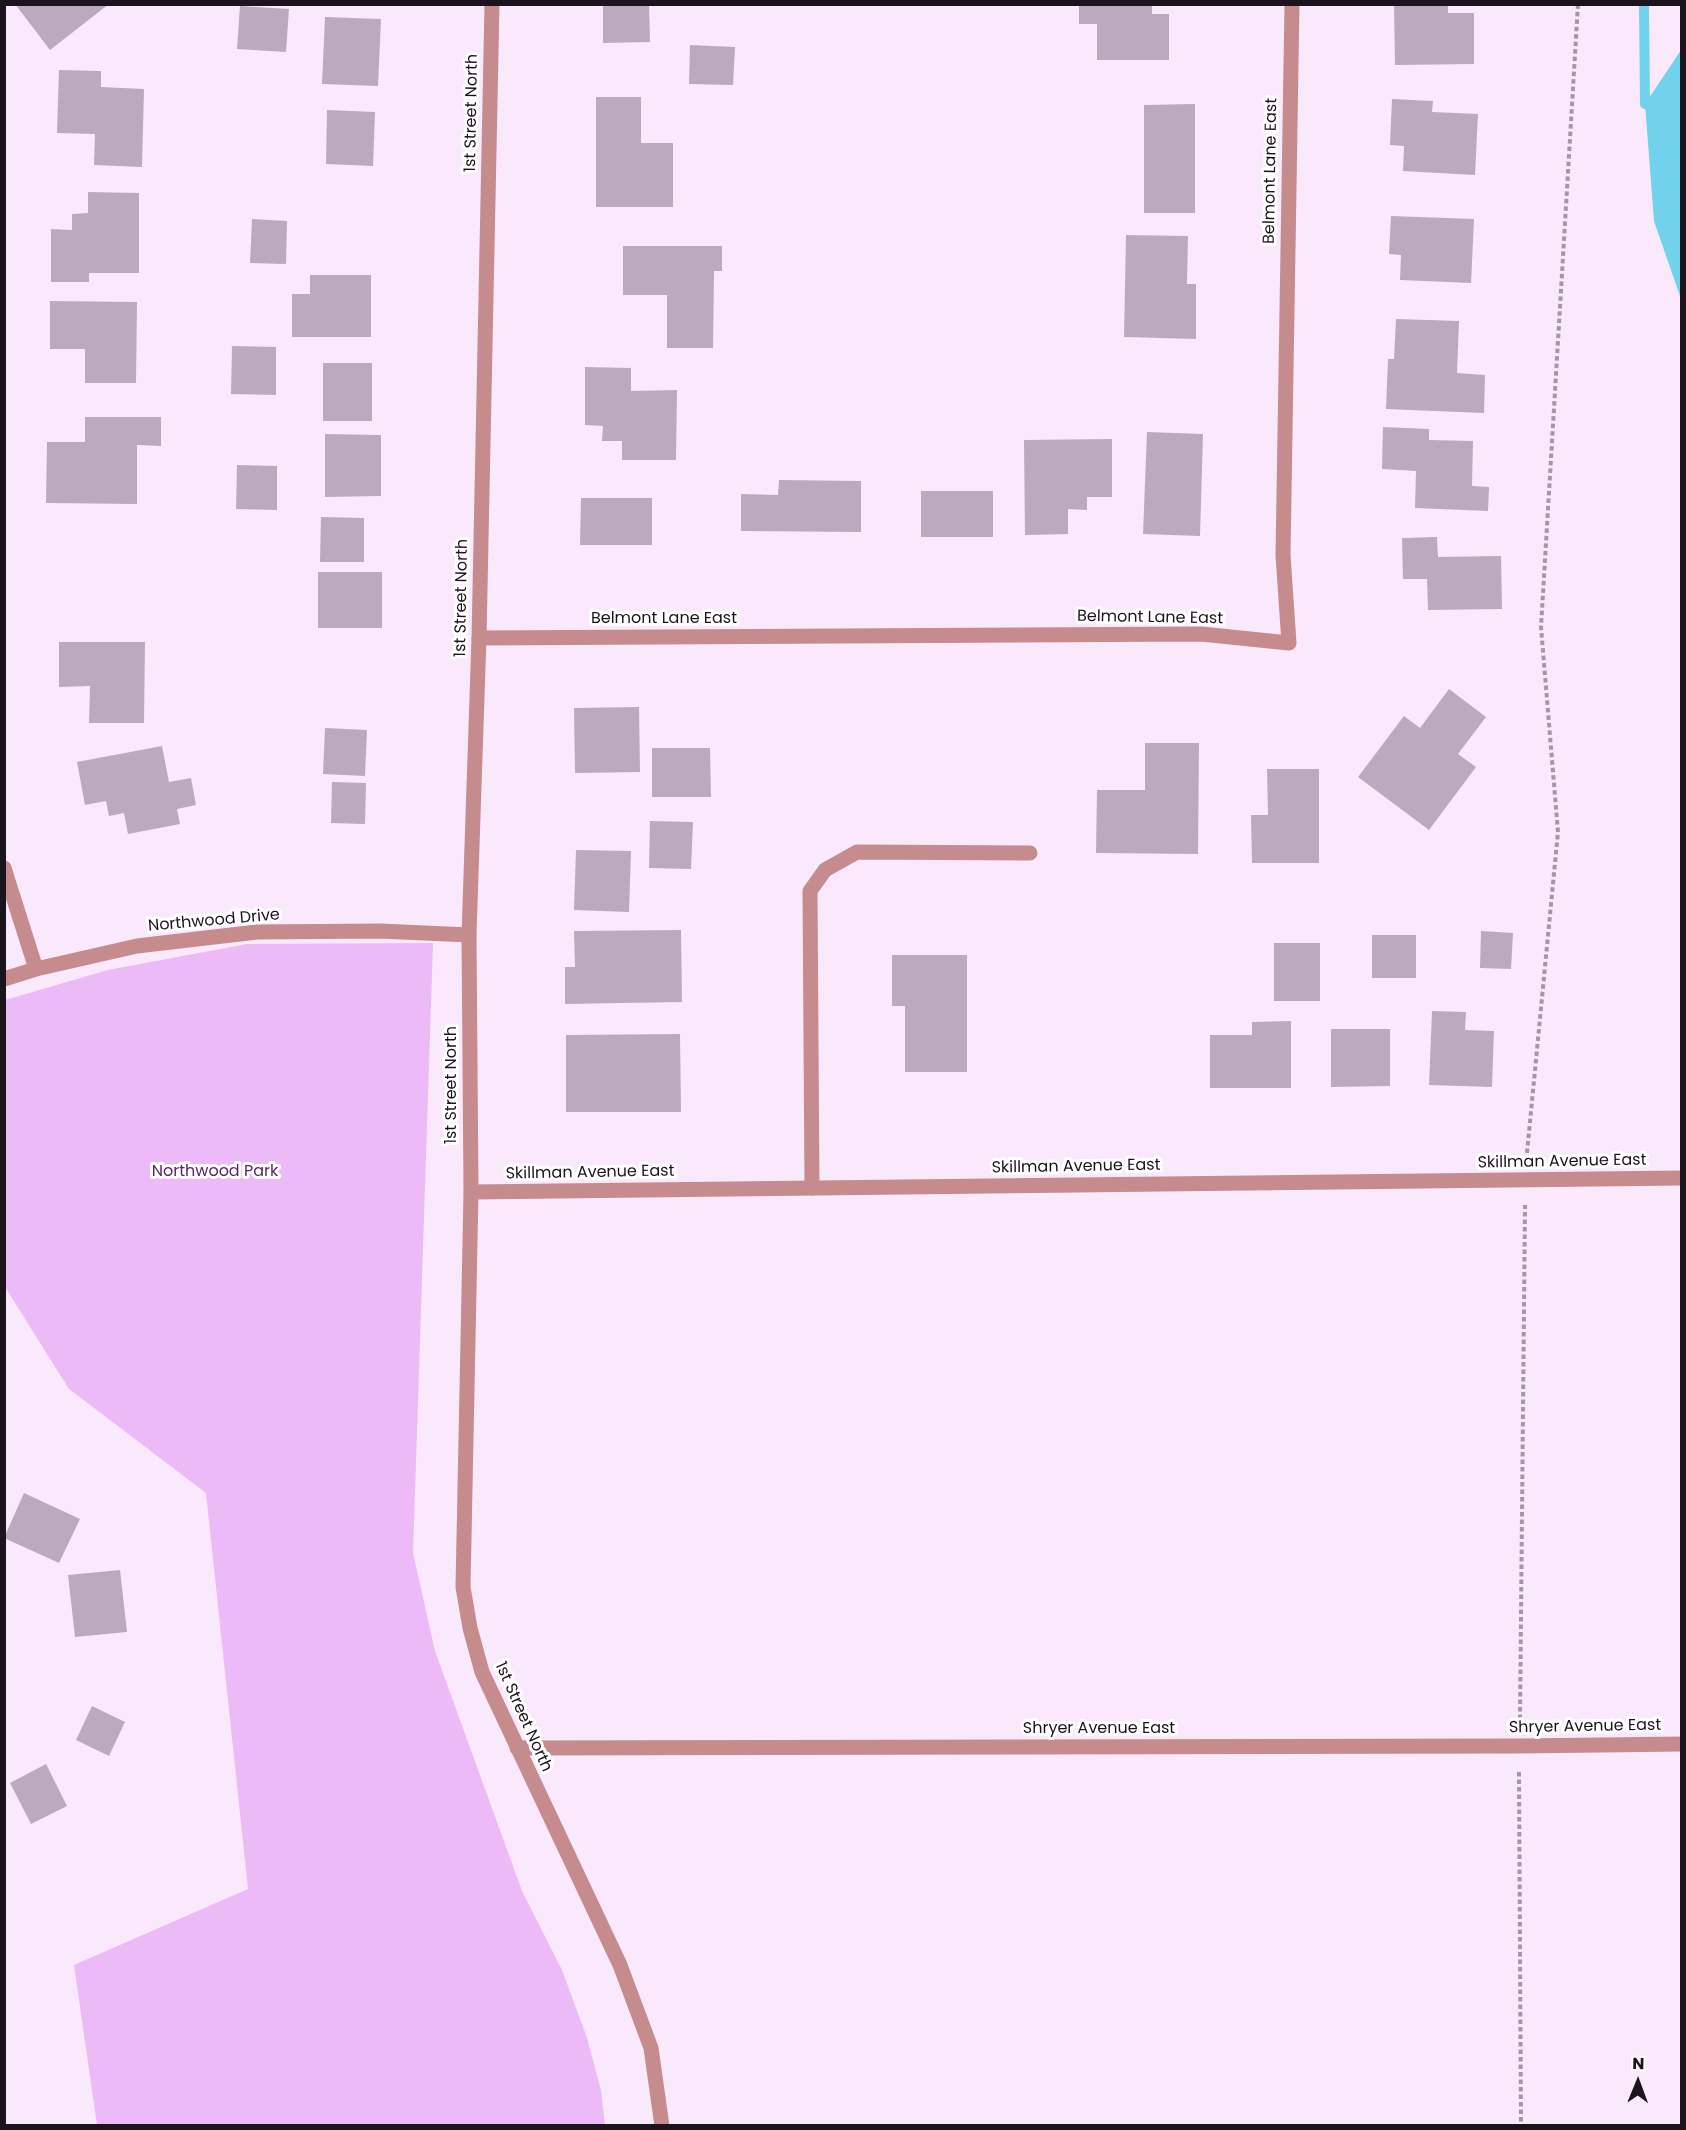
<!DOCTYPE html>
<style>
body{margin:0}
#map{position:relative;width:1686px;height:2130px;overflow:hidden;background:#fae9fd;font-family:Poppins,sans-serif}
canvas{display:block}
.frame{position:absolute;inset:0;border:6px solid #1b141c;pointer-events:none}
.north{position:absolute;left:1608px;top:2052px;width:60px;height:60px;-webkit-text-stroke:4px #fff;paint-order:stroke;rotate:1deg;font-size:16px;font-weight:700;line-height:24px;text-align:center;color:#1b141c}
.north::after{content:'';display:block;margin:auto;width:21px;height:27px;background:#1b141c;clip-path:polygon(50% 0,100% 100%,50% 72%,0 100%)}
</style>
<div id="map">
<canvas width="1686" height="2130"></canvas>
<div class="frame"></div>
<div class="north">N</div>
</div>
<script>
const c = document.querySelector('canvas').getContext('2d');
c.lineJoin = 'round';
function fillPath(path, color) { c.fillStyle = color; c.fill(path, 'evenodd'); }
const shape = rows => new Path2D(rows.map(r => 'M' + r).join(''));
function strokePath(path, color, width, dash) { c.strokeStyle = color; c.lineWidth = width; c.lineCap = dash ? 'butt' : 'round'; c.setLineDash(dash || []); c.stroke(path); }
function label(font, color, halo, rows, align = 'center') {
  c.font = font + ' Poppins,sans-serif'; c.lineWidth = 6; c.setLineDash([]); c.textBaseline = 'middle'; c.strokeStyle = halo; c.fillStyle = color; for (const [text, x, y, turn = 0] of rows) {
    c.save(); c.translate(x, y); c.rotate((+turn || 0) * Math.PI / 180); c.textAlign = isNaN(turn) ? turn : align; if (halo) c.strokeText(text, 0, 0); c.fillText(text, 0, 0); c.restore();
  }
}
fillPath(shape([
 [433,943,413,1553,435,1651,522,1891,562,1970,587,2038,601,2090,605,2125,97,2125,74,1965,248,1889,206,1493,69,1389,5,1287,5,1000,108,970,247,944]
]), '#ecbaf6');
fillPath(shape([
 [1681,50,1681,299,1654,221,1645,104]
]), '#70d2ed');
strokePath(shape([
 [1644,4,1645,104]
]), '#70d2ed', 10);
fillPath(shape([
 [15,4,109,4,50,50],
 [603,4,649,4,650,42,603,43],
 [1079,4,1152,4,1152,14,1169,14,1169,60,1097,60,1097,24,1079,24],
 [1394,4,1448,4,1448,13,1474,13,1474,64,1395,65],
 [240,6,289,9,286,52,237,49],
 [325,17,381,19,378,86,322,84],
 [690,45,735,47,733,85,689,84],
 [59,70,101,71,101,87,144,89,142,167,94,165,95,134,57,133],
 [596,97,641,97,641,143,673,143,673,207,596,207],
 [1392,99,1433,101,1432,112,1478,114,1475,175,1403,171,1404,146,1390,145],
 [1195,104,1195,213,1144,213,1144,105],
 [327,110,375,112,373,166,326,164],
 [88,192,139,193,139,273,89,273,89,282,51,282,51,229,72,230,72,214,88,213],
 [1391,216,1474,219,1471,283,1400,280,1401,255,1389,254],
 [252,219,287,221,286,264,250,263],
 [1126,235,1188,236,1187,284,1196,284,1196,339,1124,337],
 [623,246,722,246,722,271,714,271,713,348,667,348,667,295,623,295],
 [310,275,371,275,371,337,292,337,292,294,310,294],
 [50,301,137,302,136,383,85,383,85,349,50,349],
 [1396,319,1459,321,1457,373,1485,375,1484,413,1386,409,1388,359,1394,359],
 [232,346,276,347,276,395,231,394],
 [323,363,372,363,372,421,323,421],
 [585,367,631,368,631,391,677,390,676,460,622,460,622,441,602,441,603,426,585,425],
 [85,417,161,417,161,446,137,445,137,504,46,503,47,442,85,442],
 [1383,427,1429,429,1429,440,1473,441,1472,486,1489,487,1488,511,1415,508,1416,471,1382,469],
 [1147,432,1203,434,1200,536,1143,534],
 [325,434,381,435,381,496,325,497],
 [1112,439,1112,497,1087,497,1087,510,1068,509,1068,534,1025,535,1024,440],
 [237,465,277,466,277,510,236,509],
 [779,480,861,481,861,532,741,531,741,494,778,495],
 [921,491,993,491,993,537,921,537],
 [581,498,652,498,652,545,580,545],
 [321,517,364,518,364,562,320,562],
 [1437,537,1438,557,1501,556,1502,609,1428,610,1427,579,1403,579,1402,538],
 [318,572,382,572,382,628,318,628],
 [59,642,145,642,144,723,89,723,90,686,59,687],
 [1449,689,1486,717,1458,754,1476,767,1429,830,1358,777,1404,716,1420,728],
 [639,707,640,772,575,773,574,708],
 [325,728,367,730,365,776,323,774],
 [1145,743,1199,743,1198,854,1096,853,1097,790,1145,790],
 [162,746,169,782,191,778,196,805,177,809,180,824,128,834,124,813,109,816,106,801,85,805,77,762],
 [652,748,710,748,711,797,652,797],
 [1267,769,1319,769,1319,863,1252,863,1251,815,1268,815],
 [332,782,366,783,365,824,331,823],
 [650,821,693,822,691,869,649,868],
 [576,850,631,851,629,912,574,910],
 [681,930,682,1002,565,1004,565,967,575,967,574,931],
 [1481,931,1513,933,1511,969,1480,968],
 [1372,935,1416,935,1416,978,1372,978],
 [1274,943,1320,943,1320,1001,1274,1001],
 [892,955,967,955,967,1072,905,1072,905,1006,892,1006],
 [1432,1011,1466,1012,1465,1030,1494,1031,1492,1087,1429,1085],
 [1291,1021,1291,1088,1210,1088,1210,1035,1252,1035,1252,1022],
 [1331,1029,1390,1029,1390,1086,1331,1087],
 [680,1034,681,1112,566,1112,566,1035],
 [24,1493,80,1519,59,1563,4,1538],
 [120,1570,127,1632,75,1637,68,1575],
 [92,1706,125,1722,109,1756,76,1740],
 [46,1764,67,1806,31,1824,10,1783]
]), '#bca9c0');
strokePath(shape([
 [1527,1153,1558,832,1541,627,1578,4],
 [1520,1719,1525,1205],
 [1519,1772,1521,2126]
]), '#a396a5', 4, [4.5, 3]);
strokePath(shape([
 [812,1188,810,891,825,870,857,852,1030,853]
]), '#c68b8c', 15);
strokePath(shape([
 [479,638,1201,634,1289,643,1283,555,1292,4],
 [4,868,36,969],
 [4,979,36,969,137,946,257,932,380,931,469,935],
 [471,1192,1682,1178],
 [517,1748,1519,1746,1682,1744]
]), '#c68b8c', 15);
strokePath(shape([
 [492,4,479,638,469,935,471,1192,463,1587,470,1628,482,1672,620,1965,651,2048,662,2126]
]), '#c68b8c', 15);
label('16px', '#1b141c', '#fff', [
 ["1st Street North",472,113,-89],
 ["Belmont Lane East",1271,171,-89],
 ["1st Street North",462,598,-89],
 ["Belmont Lane East",1150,618,1],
 ["Belmont Lane East",664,619],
 ["Northwood Drive",214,921,-5],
 ["1st Street North",452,1085,-90],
 ["Skillman Avenue East",1562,1162,-1],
 ["Skillman Avenue East",1076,1167,-1],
 ["Skillman Avenue East",590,1173,-1],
 ["1st Street North",523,1717,66],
 ["Shryer Avenue East",1585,1727,-1],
 ["Shryer Avenue East",1099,1729]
]);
label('16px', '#5d2269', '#fff', [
 ["Northwood Park",215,1172]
]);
</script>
